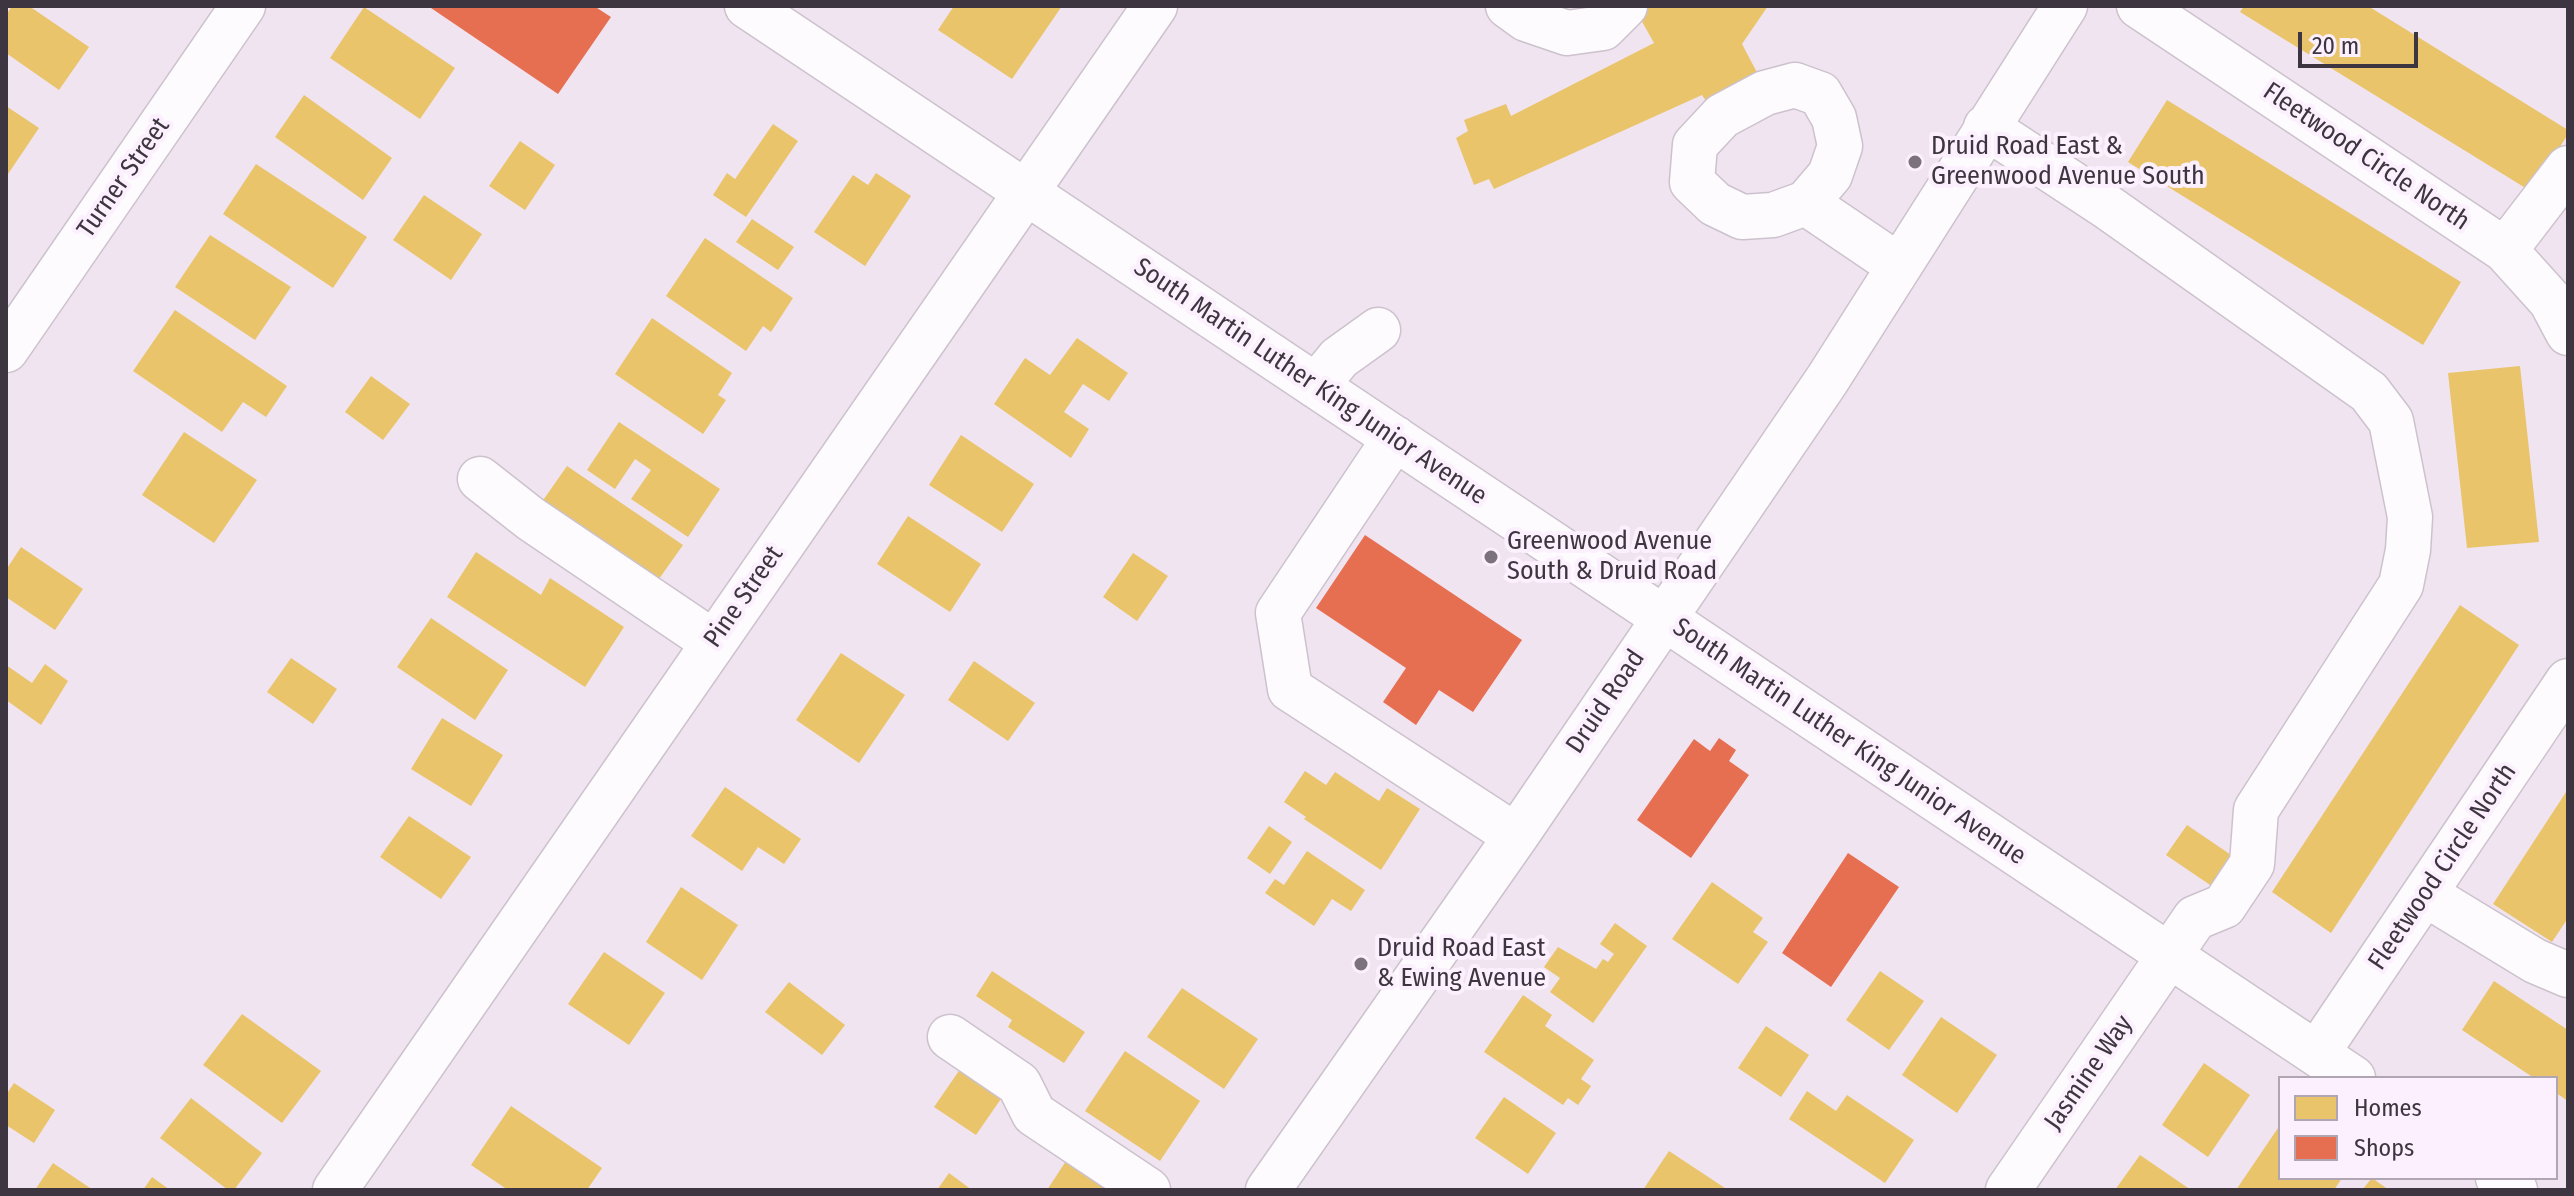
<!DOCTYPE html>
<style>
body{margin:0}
#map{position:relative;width:2574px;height:1196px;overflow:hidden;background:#f0e4f1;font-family:"Fira Sans Condensed",sans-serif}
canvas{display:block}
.frame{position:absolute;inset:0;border:8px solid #3d353f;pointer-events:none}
.legend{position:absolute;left:2278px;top:1076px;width:280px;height:104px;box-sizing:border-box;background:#fceffe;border:2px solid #b0a5b2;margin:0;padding:10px 14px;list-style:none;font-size:24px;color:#3d353f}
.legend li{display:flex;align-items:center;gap:16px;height:40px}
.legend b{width:40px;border:2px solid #b0a5b2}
.scale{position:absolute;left:2298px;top:32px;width:120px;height:36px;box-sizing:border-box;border:4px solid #3d353f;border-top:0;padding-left:10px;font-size:24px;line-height:28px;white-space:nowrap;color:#3d353f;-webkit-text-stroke:6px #fceffe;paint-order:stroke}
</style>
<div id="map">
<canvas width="2574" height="1196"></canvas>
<div class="frame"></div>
<ul class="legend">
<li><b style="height:22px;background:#e9c46a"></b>Homes</li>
<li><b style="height:22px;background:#e76f51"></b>Shops</li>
</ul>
<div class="scale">20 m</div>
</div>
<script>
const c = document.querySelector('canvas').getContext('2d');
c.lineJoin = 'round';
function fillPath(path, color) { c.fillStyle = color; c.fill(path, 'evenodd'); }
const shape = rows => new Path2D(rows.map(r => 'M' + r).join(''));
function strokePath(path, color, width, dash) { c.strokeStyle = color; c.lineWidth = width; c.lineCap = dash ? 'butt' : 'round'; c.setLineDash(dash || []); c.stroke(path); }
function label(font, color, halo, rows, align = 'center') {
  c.font = font + ' "Fira Sans Condensed",sans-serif'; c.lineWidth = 8; c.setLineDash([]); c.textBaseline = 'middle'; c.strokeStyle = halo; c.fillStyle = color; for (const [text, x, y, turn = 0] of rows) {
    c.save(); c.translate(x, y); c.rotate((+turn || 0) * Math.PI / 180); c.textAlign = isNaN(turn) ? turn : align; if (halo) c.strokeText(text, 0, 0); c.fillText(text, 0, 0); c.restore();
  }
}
fillPath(shape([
 [12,6,29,6,89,47,59,90,6,53,6,15],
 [954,6,1062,6,1012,79,938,30],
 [1648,6,1768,6,1742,44,1761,80,1710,107,1702,95,1494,189,1489,179,1474,185,1456,138,1468,131,1464,120,1506,104,1511,116,1654,43,1640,18],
 [2244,6,2368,6,2568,130,2568,134,2532,192,2240,12],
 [364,7,455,68,420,119,330,58],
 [304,95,392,158,363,200,275,137],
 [2167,100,2461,282,2423,345,2128,162],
 [6,106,39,128,6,177],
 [773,124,798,141,746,217,713,195,727,173,735,179],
 [520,141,555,165,525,210,489,186],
 [256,164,367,237,333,288,223,214],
 [876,173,911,196,865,266,814,232,853,175,868,185],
 [424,195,482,234,451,280,393,240],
 [752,219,794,247,778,270,736,242],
 [210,235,291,287,255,340,175,287],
 [705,238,793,298,771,332,763,326,746,351,666,296],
 [175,310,287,386,266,417,243,402,222,432,133,371],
 [652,318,732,373,718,395,726,400,703,434,615,374],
 [1077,338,1128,373,1109,401,1083,384,1064,412,1089,429,1071,458,994,404,1025,358,1050,375],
 [2520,366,2539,542,2467,548,2448,373],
 [371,376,410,404,383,440,345,412],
 [619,422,720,489,688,537,631,499,651,470,635,459,615,489,587,470],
 [184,432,257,480,214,543,142,495],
 [961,435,1034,484,1002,532,929,485],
 [567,466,683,545,654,586,539,506],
 [908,516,981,564,950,612,877,564],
 [21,547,83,589,55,630,6,597,6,570],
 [476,552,541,595,550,578,624,627,585,687,447,597],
 [1133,553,1168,576,1137,621,1103,597],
 [2460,605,2519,645,2331,933,2272,892],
 [431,618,508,670,475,720,397,667],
 [841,653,905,695,859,763,796,720],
 [291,658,337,689,313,724,267,692],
 [974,661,1035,703,1008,741,948,700],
 [45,664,68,681,41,725,6,700,6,665,32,683],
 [442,718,503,755,471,806,411,769],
 [1305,771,1326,785,1335,772,1379,801,1387,788,1420,809,1381,870,1304,819,1306,817,1284,802],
 [725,787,801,839,784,864,758,847,742,871,691,836],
 [2568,789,2568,918,2552,942,2493,904],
 [409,816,471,857,441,899,380,857],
 [2187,825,2237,859,2216,889,2166,855],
 [1269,826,1292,842,1270,874,1247,858],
 [1307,851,1365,890,1351,911,1332,899,1314,926,1265,893,1275,879,1284,885],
 [1712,882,1763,918,1753,932,1768,942,1738,984,1672,939],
 [681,887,738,925,702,980,646,942],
 [1615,923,1647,946,1593,1023,1550,992,1560,978,1544,967,1558,947,1596,969,1603,959,1608,962,1614,954,1600,944],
 [604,952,665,993,629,1045,568,1004],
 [992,971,1085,1032,1064,1063,1008,1027,1012,1020,976,996],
 [1880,971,1924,1001,1889,1050,1846,1020],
 [2494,981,2568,1030,2568,1101,2556,1093,2556,1078,2534,1078,2462,1030],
 [789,982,845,1025,822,1055,765,1012],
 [1182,988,1258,1039,1224,1089,1147,1037],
 [1523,995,1552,1015,1545,1026,1594,1060,1581,1079,1591,1086,1578,1105,1568,1098,1563,1105,1484,1052],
 [242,1014,321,1071,282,1123,203,1065],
 [1941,1017,1997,1055,1957,1113,1902,1075],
 [1766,1026,1809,1055,1781,1097,1738,1068],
 [1125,1051,1200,1101,1160,1161,1085,1111],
 [2204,1063,2250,1095,2208,1157,2162,1125],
 [963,1065,1005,1093,976,1135,934,1107],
 [14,1083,55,1110,34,1143,6,1125,6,1095],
 [1807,1091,1836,1111,1847,1095,1914,1140,1885,1183,1789,1119],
 [1504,1097,1556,1133,1528,1174,1475,1138],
 [191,1098,262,1153,234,1190,228,1190,160,1138],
 [511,1106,602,1168,587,1190,508,1190,471,1165],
 [2280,1125,2280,1178,2342,1178,2334,1190,2236,1190],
 [1669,1151,1728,1190,1643,1190],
 [2140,1155,2191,1190,2115,1190],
 [1066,1161,1111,1190,1047,1190],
 [53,1163,93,1190,35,1190],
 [949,1173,972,1190,937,1190],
 [152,1177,170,1190,143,1190],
 [2372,1178,2389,1190,2362,1190]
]), '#e9c46a');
fillPath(shape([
 [428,6,594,6,611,17,558,94],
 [1365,535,1522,640,1473,712,1439,690,1416,725,1383,702,1406,668,1316,608],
 [1719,738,1736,750,1729,761,1749,775,1691,858,1637,820,1694,739,1710,751],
 [1848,853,1899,887,1831,987,1782,953]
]), '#e76f51');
const minor = shape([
 [747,6,2353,1078],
 [1508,6,1526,19,1567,33,1603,28,1625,6],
 [2139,6,2505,250,2551,301,2568,333],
 [1795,85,1820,94,1834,118,1840,146,1830,175,1806,203,1773,215,1742,217,1715,204,1692,182,1695,145,1722,116,1765,93,1795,85],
 [1986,127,2106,206,2369,392,2391,421,2410,517,2408,550,2401,585,2256,810,2252,864,2224,906,2195,918,2008,1190],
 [1806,203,1899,266],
 [2505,250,2568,168],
 [6,350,243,6],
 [1316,386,1339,358,1378,330],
 [1395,438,1278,613,1290,689,1516,836],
 [480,479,531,519,713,642],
 [2425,894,2535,961,2568,975],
 [950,1037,1019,1084,1034,1114,1148,1190],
 [2317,1053,2568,681],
 [2498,1178,2515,1190],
 [335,1190,1155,6],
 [1268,1190,1516,836,1827,380,2065,6]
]);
strokePath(minor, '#ccc2cd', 47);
strokePath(minor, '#fdfbfd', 44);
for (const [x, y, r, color] of [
 [1915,162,8,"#7c727d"],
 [1491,557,8,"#7c727d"],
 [1361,964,8,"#7c727d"]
]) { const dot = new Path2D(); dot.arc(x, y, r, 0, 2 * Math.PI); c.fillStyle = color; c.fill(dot); strokePath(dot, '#fceffe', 3); }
label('26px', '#3d353f', '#fceffe', [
 ["Druid Road East &",1931,147],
 ["Greenwood Avenue South",1931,177],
 ["Greenwood Avenue",1507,542],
 ["South & Druid Road",1507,572],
 ["Druid Road East",1377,949],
 ["& Ewing Avenue",1377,979]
], 'left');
label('26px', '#3d353f', '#fceffe', [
 ["Fleetwood Circle North",2366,157,34],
 ["Turner Street",124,178,-55],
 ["South Martin Luther King Junior Avenue",1310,382,34],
 ["Pine Street",744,597,-55],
 ["Druid Road",1606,702,-56],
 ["South Martin Luther King Junior Avenue",1849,742,34],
 ["Fleetwood Circle North",2443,867,-56],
 ["Jasmine Way",2089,1073,-55]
]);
</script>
